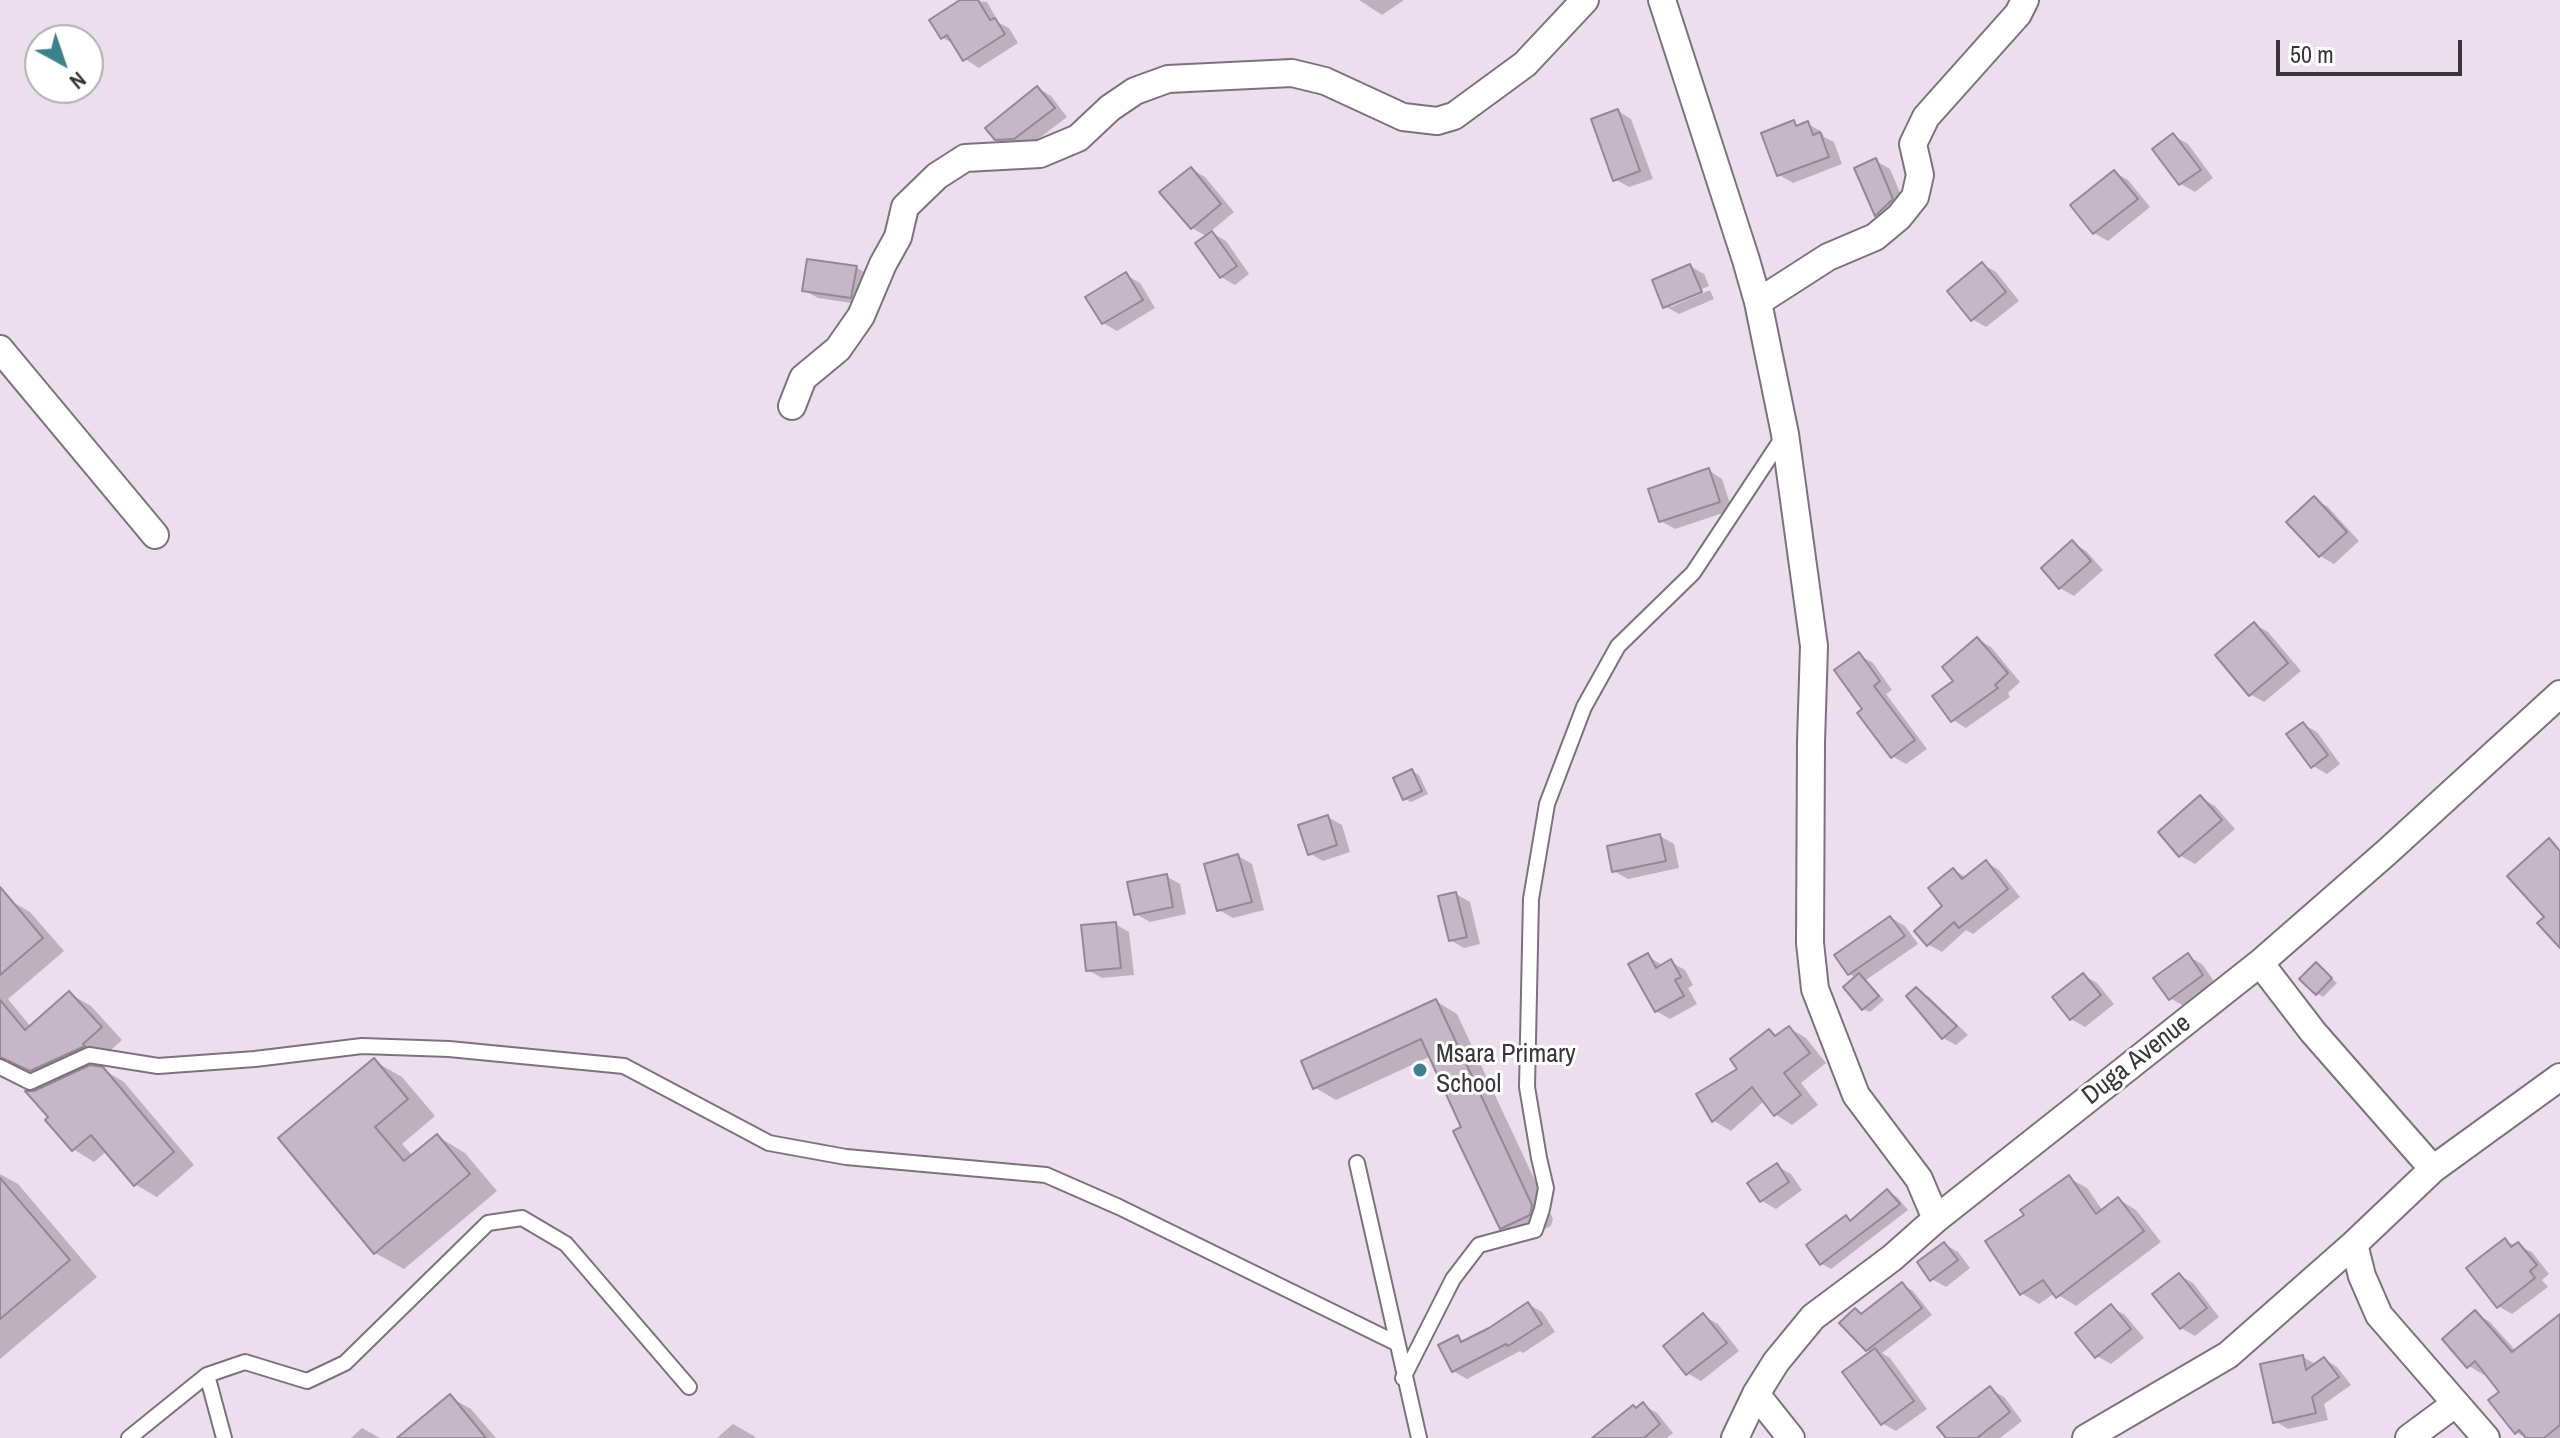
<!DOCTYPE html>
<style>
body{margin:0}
#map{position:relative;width:2560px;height:1438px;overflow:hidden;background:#eddeee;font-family:"Archivo Narrow",sans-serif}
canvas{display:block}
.north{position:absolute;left:24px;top:24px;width:80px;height:80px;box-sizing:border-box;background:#fff;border:2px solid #b0aeb1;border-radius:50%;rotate:140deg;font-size:22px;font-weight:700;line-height:32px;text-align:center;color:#3a353b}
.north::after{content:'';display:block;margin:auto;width:28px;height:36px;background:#3d818f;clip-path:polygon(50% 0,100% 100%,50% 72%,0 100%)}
.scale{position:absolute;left:2276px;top:40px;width:186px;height:36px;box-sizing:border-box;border:4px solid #3a353b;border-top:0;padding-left:10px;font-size:24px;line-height:28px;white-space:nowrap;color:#3a353b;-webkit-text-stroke:6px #fff;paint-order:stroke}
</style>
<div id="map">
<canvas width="2560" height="1438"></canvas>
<div class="north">N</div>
<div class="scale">50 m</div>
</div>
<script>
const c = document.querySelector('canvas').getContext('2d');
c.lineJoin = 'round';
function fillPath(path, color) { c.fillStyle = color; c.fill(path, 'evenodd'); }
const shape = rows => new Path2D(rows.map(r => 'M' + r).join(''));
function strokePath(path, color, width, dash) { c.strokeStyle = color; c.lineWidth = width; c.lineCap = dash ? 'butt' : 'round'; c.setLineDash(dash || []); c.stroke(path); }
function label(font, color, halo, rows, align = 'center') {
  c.font = font + ' "Archivo Narrow",sans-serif'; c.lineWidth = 6; c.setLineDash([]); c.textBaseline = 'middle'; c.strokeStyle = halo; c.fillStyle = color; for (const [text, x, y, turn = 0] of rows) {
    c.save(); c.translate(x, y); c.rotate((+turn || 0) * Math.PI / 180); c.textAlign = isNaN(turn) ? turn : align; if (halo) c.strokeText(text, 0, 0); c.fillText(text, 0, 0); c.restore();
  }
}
fillPath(shape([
 [964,0,987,2,999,23,1009,28,1018,43,979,68,965,59,956,45,943,38],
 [1359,0,1404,0,1382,15],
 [1038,88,1051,96,1067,117,1029,146,1011,147,996,139],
 [1618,111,1631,119,1653,179,1629,187,1615,179],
 [1794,123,1800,127,1808,124,1822,132,1824,137,1834,142,1842,164,1793,183,1779,175],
 [2174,136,2188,144,2213,178,2195,192,2181,184],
 [1876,161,1890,169,1906,207,1890,223,1877,215,1857,169],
 [1191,169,1205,177,1234,212,1210,232,1226,241,1249,274,1235,285,1221,277,1208,237,1192,228],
 [2114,172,2128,180,2150,207,2108,241,2094,233],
 [809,261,857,268,871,276,865,305,818,298,804,290],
 [1982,264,1996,272,2019,301,1986,327,1972,319],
 [1690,266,1704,274,1709,286,1671,302,1671,307,1710,290,1714,299,1679,314,1665,306],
 [1126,275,1140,283,1155,308,1117,331,1103,323],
 [1708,470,1722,479,1732,510,1675,529,1661,521],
 [2314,499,2328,507,2359,541,2334,564,2320,556],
 [2073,543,2086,551,2103,570,2074,596,2060,588],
 [2254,624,2268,632,2301,671,2264,702,2250,694],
 [1977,639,1991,647,2020,682,2008,693,2010,697,1966,728,1953,720,1956,681],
 [1859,655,1873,663,1892,690,1886,694,1927,749,1906,764,1892,756,1864,710],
 [2303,724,2317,732,2340,764,2327,774,2313,766],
 [1412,771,1419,775,1428,794,1411,802,1405,799],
 [2201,798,2215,806,2235,829,2195,864,2181,856,2161,833],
 [1328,817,1342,825,1350,852,1323,861,1309,853],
 [1660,836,1674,844,1679,868,1628,879,1614,871],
 [1238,856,1252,864,1264,910,1233,918,1219,910],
 [1986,862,1999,870,2020,897,1973,934,1966,930,1942,952,1929,945,1916,931,1945,906,1953,870,1966,877],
 [1166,876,1180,884,1186,914,1150,922,1136,914],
 [1456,894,1470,902,1480,944,1464,948,1450,940],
 [9,900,30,912,64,951,8,999,31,1027,70,994,91,1006,122,1040,103,1057,104,1058,86,1067,102,1069,124,1082,194,1165,157,1197,136,1185,107,1151,94,1162,73,1149,56,1083,28,1069,20,1069,0,1058,0,907],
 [1891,918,1905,926,1918,944,1866,980,1884,1000,1870,1012,1863,1009,1857,978,1849,974],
 [1115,924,1129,932,1134,975,1102,978,1088,970],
 [1648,956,1663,966,1671,962,1685,970,1693,985,1688,988,1697,1004,1670,1019,1656,1011],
 [2188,956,2202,964,2216,984,2184,1006,2170,998],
 [2316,964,2337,983,2323,997,2317,993],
 [2083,975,2097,983,2114,1004,2085,1027,2071,1019],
 [1916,989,1929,997,1968,1035,1956,1045,1943,1038],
 [1436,1001,1457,1014,1553,1219,1551,1226,1523,1240,1501,1227,1464,1128,1431,1056,1336,1100,1314,1087],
 [1789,1028,1806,1038,1826,1063,1801,1083,1818,1105,1792,1125,1775,1114,1764,1101,1731,1131,1714,1121,1699,1095,1740,1070,1769,1031,1778,1036],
 [374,1061,402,1077,435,1116,402,1144,413,1156,437,1136,465,1153,497,1191,404,1269,375,1253,281,1138],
 [1777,1166,1791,1174,1802,1190,1776,1209,1762,1201],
 [0,1174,18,1184,97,1277,0,1359],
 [2069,1178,2087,1188,2103,1211,2118,1199,2136,1210,2161,1242,2076,1306,2055,1293,2039,1304,2021,1293,2027,1216],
 [1888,1192,1897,1197,1908,1210,1831,1269,1822,1264,1809,1246,1846,1218,1852,1221],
 [2505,1241,2532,1252,2549,1274,2542,1280,2548,1287,2512,1314,2498,1306],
 [1944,1244,1958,1252,1970,1268,1946,1287,1932,1279],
 [2179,1275,2193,1283,2219,1317,2195,1336,2181,1328],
 [1902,1285,1913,1291,1932,1315,1882,1353,1890,1358,1927,1409,1896,1431,1882,1423,1872,1353,1867,1350,1856,1310,1863,1315],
 [1528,1304,1542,1312,1555,1332,1523,1353,1520,1351,1467,1379,1453,1371,1458,1338,1465,1342,1490,1329],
 [2111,1307,2125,1315,2144,1338,2111,1364,2097,1356],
 [2475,1313,2490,1322,2516,1351,2560,1317,2560,1438,2526,1438,2516,1432,2502,1392,2487,1373,2484,1375,2469,1366],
 [1704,1316,1718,1324,1739,1351,1701,1381,1687,1373],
 [2303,1357,2317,1365,2324,1359,2337,1367,2351,1385,2324,1404,2328,1420,2288,1429,2275,1421],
 [1990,1389,2004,1397,2022,1421,2000,1438,1948,1438],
 [450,1397,471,1409,496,1438,421,1438],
 [1643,1405,1657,1413,1673,1433,1667,1438,1615,1438],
 [733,1424,754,1436,756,1438,717,1438],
 [362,1428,380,1438,351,1438]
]), '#0003');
const building = shape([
 [960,0,978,0,990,20,995,18,1005,34,963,61,947,35,941,39,929,20,960,0],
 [1037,86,1055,108,1014,139,995,140,985,128,1037,86],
 [1618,109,1640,171,1613,181,1591,119,1618,109],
 [1794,120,1796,126,1808,121,1813,135,1820,132,1829,157,1777,176,1761,133,1794,120],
 [2173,133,2201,170,2179,185,2152,149,2173,133],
 [1876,158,1893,199,1875,216,1854,168,1876,158],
 [1191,167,1221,204,1191,229,1159,192,1191,167],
 [2114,170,2138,199,2093,234,2070,205,2114,170],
 [1212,231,1237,266,1220,278,1195,243,1212,231],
 [807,259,857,266,851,298,802,291,807,259],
 [1982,262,2006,292,1971,321,1947,291,1982,262],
 [1690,264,1702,292,1663,308,1652,280,1690,264],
 [1126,272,1143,300,1102,324,1085,297,1126,272],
 [1709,468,1720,502,1659,522,1648,489,1709,468],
 [2314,496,2347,532,2319,557,2286,522,2314,496],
 [2072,540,2091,561,2059,589,2041,568,2072,540],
 [2254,622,2288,663,2249,696,2215,655,2254,622],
 [1977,637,2008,673,1995,685,1998,688,1951,722,1932,696,1953,681,1942,667,1977,637],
 [1859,652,1880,681,1874,686,1915,740,1891,758,1857,713,1862,709,1834,670,1859,652],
 [2303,722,2328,755,2311,768,2286,734,2303,722],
 [1412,769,1422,791,1403,800,1393,778,1412,769],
 [2200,795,2222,820,2179,857,2158,832,2200,795],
 [1328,815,1337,845,1308,855,1298,825,1328,815],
 [1660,834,1666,861,1612,872,1607,846,1660,834],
 [2549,838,2560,851,2560,948,2537,923,2544,917,2507,876,2549,838],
 [1238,854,1252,902,1217,911,1204,864,1238,854],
 [1986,860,2008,889,1959,928,1954,922,1927,946,1914,931,1942,906,1928,888,1953,868,1962,879,1986,860],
 [1167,874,1173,907,1134,915,1127,882,1167,874],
 [0,887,43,938,0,975,0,887],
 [1456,892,1467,937,1449,941,1438,896,1456,892],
 [1890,916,1905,936,1848,975,1834,955,1890,916],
 [1116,922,1121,968,1086,971,1081,925,1116,922],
 [1648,953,1656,968,1671,959,1681,977,1675,980,1684,996,1655,1012,1628,964,1648,953],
 [2188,953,2203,975,2169,1000,2153,978,2188,953],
 [2316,962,2332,978,2316,995,2299,979,2316,962],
 [1859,973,1879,996,1862,1010,1843,987,1859,973],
 [2083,973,2101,995,2070,1020,2052,997,2083,973],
 [1916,987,1957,1026,1942,1039,1906,996,1916,987],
 [69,991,102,1027,83,1044,85,1046,30,1071,0,1057,0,1000,25,1030,69,991],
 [1436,999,1532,1205,1530,1215,1500,1229,1453,1131,1461,1127,1421,1039,1313,1089,1301,1061,1436,999],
 [1789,1026,1810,1053,1784,1073,1801,1095,1774,1116,1752,1087,1712,1122,1696,1094,1737,1069,1730,1059,1769,1029,1775,1036,1789,1026],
 [374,1058,408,1099,375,1127,404,1161,437,1134,470,1174,374,1254,278,1138,374,1058],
 [90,1065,103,1067,174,1152,134,1186,91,1135,72,1151,45,1120,48,1117,25,1091,34,1091,90,1065],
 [1777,1163,1789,1182,1760,1202,1747,1183,1777,1163],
 [2069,1175,2096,1214,2118,1197,2144,1231,2056,1298,2043,1280,2020,1295,1985,1241,2024,1215,2020,1210,2069,1175],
 [0,1178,70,1260,0,1319,0,1178],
 [1887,1189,1900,1204,1820,1265,1806,1245,1846,1215,1850,1221,1887,1189],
 [2505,1238,2511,1247,2518,1242,2537,1265,2530,1271,2535,1278,2497,1308,2466,1268,2505,1238],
 [1944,1242,1958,1260,1930,1281,1917,1262,1944,1242],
 [2179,1273,2207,1308,2180,1329,2152,1294,2179,1273],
 [1902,1282,1922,1308,1866,1351,1839,1323,1855,1308,1861,1314,1902,1282],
 [1528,1302,1542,1324,1508,1346,1506,1344,1452,1372,1438,1345,1458,1335,1461,1342,1489,1328,1528,1302],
 [2111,1304,2131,1329,2095,1358,2075,1333,2111,1304],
 [2475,1310,2512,1352,2560,1314,2560,1425,2544,1438,2526,1438,2519,1430,2515,1434,2488,1400,2499,1392,2475,1361,2467,1368,2442,1339,2475,1310],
 [1703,1313,1727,1343,1686,1375,1663,1346,1703,1313],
 [1875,1348,1914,1401,1881,1425,1842,1372,1875,1348],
 [2303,1355,2306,1370,2324,1357,2339,1377,2312,1397,2316,1413,2273,1423,2260,1364,2303,1355],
 [1990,1386,2010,1412,1977,1438,1946,1438,1937,1427,1990,1386],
 [450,1394,486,1438,397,1438,450,1394],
 [1643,1402,1660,1424,1644,1438,1592,1438,1633,1405,1636,1408,1643,1402]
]);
fillPath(building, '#c5b7c6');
strokePath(building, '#958796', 2);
const service = shape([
 [0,1067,30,1082,89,1055,158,1066,255,1059,362,1046,449,1049,624,1066,769,1143,846,1157,1046,1175,1119,1207,1396,1343],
 [1357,1163,1419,1438],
 [207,1375,224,1438],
 [1403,1378,1453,1279,1479,1245,1535,1230,1542,1209,1546,1188,1539,1158,1527,1087,1531,899,1547,804,1584,707,1618,646,1693,573,1785,434],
 [129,1438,207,1375,245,1362,307,1381,345,1363,488,1223,522,1218,566,1244,689,1387]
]);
const minor = shape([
 [1662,0,1746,260,1758,302,1785,434,1814,646,1811,742,1810,943,1815,989,1856,1095,1919,1179,1936,1219],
 [1758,302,1828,257,1875,237,1899,217,1915,197,1920,175,1913,144,1926,117,2018,14,2025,0],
 [0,349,155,535],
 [792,406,803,378,838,349,861,316,883,264,898,237,905,207,937,176,965,158,1040,154,1078,138,1110,108,1135,91,1168,79,1292,73,1325,81,1403,117,1437,121,1454,116,1525,64,1585,0],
 [2260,963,2313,1032,2433,1169],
 [2354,1244,2362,1276,2379,1315,2486,1438],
 [1756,1394,1791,1438],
 [1735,1438,1756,1394,1776,1362,1813,1317,1892,1258,1936,1219,2260,963,2387,852,2560,694],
 [2086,1438,2228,1355,2354,1244,2433,1169,2560,1077],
 [2409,1438,2455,1404]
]);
strokePath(service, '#7e717f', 18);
strokePath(minor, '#7e717f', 30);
strokePath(service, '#fff', 14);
strokePath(minor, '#fff', 26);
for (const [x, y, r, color] of [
 [1420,1070,8,"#3d818f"]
]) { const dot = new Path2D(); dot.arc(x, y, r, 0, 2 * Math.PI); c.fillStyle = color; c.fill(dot); strokePath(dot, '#fff', 3); }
label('26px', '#3a353b', '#fff', [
 ["Msara Primary",1436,1055],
 ["School",1436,1085]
], 'left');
label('26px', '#3a353b', '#fff', [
 ["Duga Avenue",2137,1060,-38]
]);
</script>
